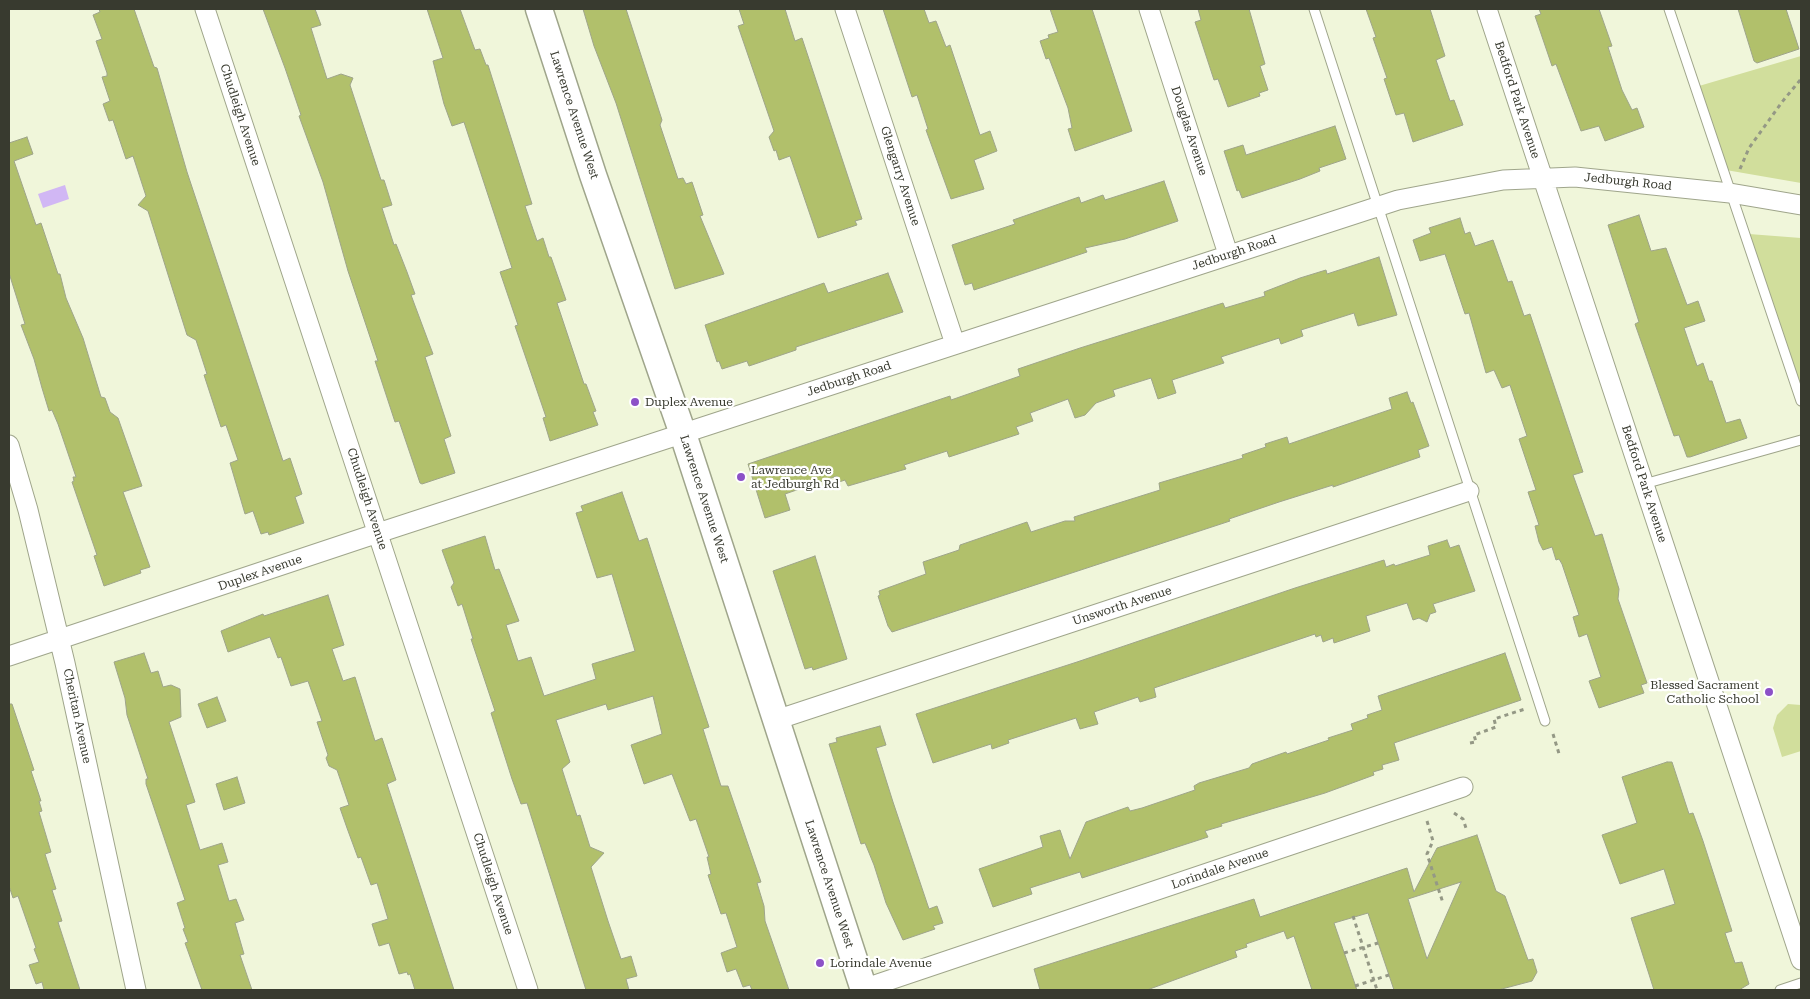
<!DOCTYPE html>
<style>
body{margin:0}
#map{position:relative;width:1810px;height:999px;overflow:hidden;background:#f0f6da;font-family:"Roboto Serif",serif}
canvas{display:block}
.frame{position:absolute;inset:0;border:10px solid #383a2f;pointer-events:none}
</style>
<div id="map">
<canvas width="1810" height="999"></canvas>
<div class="frame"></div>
</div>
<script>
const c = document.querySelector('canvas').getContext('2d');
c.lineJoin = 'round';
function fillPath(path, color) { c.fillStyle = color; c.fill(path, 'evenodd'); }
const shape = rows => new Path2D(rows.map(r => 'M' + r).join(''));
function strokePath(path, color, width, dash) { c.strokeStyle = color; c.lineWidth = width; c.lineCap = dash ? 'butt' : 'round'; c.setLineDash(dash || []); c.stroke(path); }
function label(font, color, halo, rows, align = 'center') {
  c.font = font + ' "Roboto Serif",serif'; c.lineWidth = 4.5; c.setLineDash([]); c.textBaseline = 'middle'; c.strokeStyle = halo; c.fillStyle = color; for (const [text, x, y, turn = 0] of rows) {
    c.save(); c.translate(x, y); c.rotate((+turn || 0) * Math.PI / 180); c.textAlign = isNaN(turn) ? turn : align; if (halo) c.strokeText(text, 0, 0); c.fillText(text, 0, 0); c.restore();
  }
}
fillPath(shape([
 [1801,56,1801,183,1726,170,1699,86],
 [1749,234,1801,238,1801,406],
 [1788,704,1801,705,1801,751,1782,757,1773,728,1777,715]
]), '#d1de9c');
fillPath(shape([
 [65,185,69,199,43,208,38,194]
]), '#d1b7f4');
const building = shape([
 [99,9,134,9,154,67,157,68,187,172,283,461,290,458,302,494,295,497,304,523,269,535,268,532,261,534,253,511,245,514,230,463,238,460,226,425,221,427,204,375,207,374,196,340,187,335,148,211,138,205,146,196,133,156,126,159,113,120,109,121,103,104,110,101,102,77,107,76,107,73,96,41,102,39,93,15,100,12,99,9],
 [263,9,315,9,321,25,311,28,327,79,341,74,353,78,350,85,381,180,384,180,392,205,382,208,394,245,396,244,407,272,415,294,411,295,433,354,425,357,451,436,444,439,455,473,422,484,420,483,399,421,395,422,375,361,378,361,348,271,323,182,299,116,301,115,285,68,263,9],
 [427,9,460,9,475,50,480,49,486,65,488,65,532,204,525,206,537,241,543,238,549,257,551,257,566,300,557,303,584,384,586,384,596,411,593,412,598,425,550,441,543,418,546,417,515,326,518,325,500,272,512,268,464,122,452,126,444,104,433,61,443,58,427,9],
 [583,9,626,9,662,120,660,125,678,179,683,178,686,184,692,182,703,215,700,216,724,274,675,289,616,103,594,46,583,9],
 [739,9,785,9,795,41,802,38,862,219,855,221,857,225,818,238,790,156,779,160,776,150,774,151,769,137,774,131,738,26,744,24,739,9],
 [883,9,924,9,929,23,936,21,946,47,950,45,980,135,990,131,997,151,974,160,984,189,951,199,926,130,928,129,917,95,912,97,883,9],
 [1050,9,1092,9,1132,131,1075,151,1068,129,1072,128,1068,108,1049,58,1046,59,1040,41,1049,38,1048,35,1058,32,1050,9],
 [1198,9,1249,9,1265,64,1260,66,1268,90,1259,93,1260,96,1228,107,1218,79,1214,80,1195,22,1201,20,1198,9],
 [1366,9,1430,9,1445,56,1436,60,1450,101,1454,100,1463,125,1413,142,1404,113,1396,115,1384,79,1387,78,1373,38,1376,37,1366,9],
 [1539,9,1599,9,1612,46,1608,47,1622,90,1632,110,1637,108,1644,127,1605,141,1599,126,1581,131,1556,64,1552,66,1535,16,1541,14,1539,9],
 [1738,9,1786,9,1799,49,1757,63,1754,61,1738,9],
 [1335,126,1346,159,1319,168,1320,171,1300,179,1242,198,1239,190,1237,191,1224,151,1243,145,1246,155,1335,126],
 [27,137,33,154,14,161,36,225,41,223,58,274,60,274,66,298,83,338,101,397,105,398,110,412,118,418,142,486,123,492,150,567,140,570,141,573,104,586,94,556,97,555,72,482,74,481,73,477,76,477,58,424,52,410,49,411,42,388,34,359,21,325,25,324,9,273,9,143,27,137],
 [1164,181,1178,221,1125,239,1085,248,1087,252,974,290,972,283,965,285,952,245,1015,224,1013,220,1079,197,1081,203,1103,195,1105,200,1164,181],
 [1639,215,1651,251,1666,248,1687,305,1698,301,1705,321,1684,328,1697,366,1703,363,1709,381,1712,381,1726,423,1740,419,1747,438,1690,457,1687,457,1679,435,1674,436,1635,324,1639,322,1608,225,1639,215],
 [1460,218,1465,234,1470,232,1475,246,1493,240,1508,282,1512,281,1524,316,1530,314,1583,472,1573,475,1595,536,1602,534,1619,589,1618,599,1647,683,1641,685,1644,693,1599,708,1589,681,1601,677,1587,634,1579,637,1573,617,1579,615,1562,564,1559,559,1556,560,1552,547,1543,550,1539,542,1535,526,1539,525,1528,492,1536,490,1519,439,1527,436,1510,385,1502,388,1494,370,1486,373,1469,313,1465,314,1445,254,1420,261,1413,240,1431,233,1429,228,1460,218],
 [1379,257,1397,315,1358,326,1354,313,1301,330,1303,336,1281,344,1279,338,1221,357,1224,363,1172,380,1176,393,1158,399,1151,378,1113,390,1115,396,1096,403,1085,415,1075,418,1068,399,1030,413,1033,421,1016,427,1019,434,949,457,947,451,904,465,906,469,848,486,845,480,839,482,837,476,785,494,790,510,765,518,748,464,950,396,951,400,1020,376,1018,369,1080,348,1223,303,1225,308,1265,296,1264,292,1300,278,1326,270,1327,274,1379,257],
 [888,273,903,312,796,347,796,350,749,366,747,361,722,369,719,361,717,362,705,325,824,283,828,293,888,273],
 [1407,392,1411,403,1413,402,1429,446,1418,450,1420,457,1333,487,1333,485,1279,502,1229,519,1230,521,892,632,888,626,878,596,880,595,879,591,926,574,923,562,959,550,960,545,1027,522,1031,532,1065,521,1075,521,1074,517,1160,490,1159,483,1243,458,1242,455,1266,447,1265,444,1287,437,1289,444,1392,409,1389,398,1407,392],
 [622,492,639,541,647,538,656,566,709,727,703,729,721,786,728,786,761,882,757,883,764,906,765,921,789,990,752,990,750,985,743,987,736,969,727,972,721,953,737,947,726,913,721,914,708,875,711,874,707,857,709,857,696,819,690,821,672,774,644,784,631,745,662,734,653,696,608,710,606,704,556,720,570,762,562,769,577,816,580,815,590,847,604,853,591,867,608,921,621,959,631,956,637,976,626,979,629,990,586,990,527,803,521,804,512,779,491,713,495,711,471,639,473,639,462,604,458,606,451,587,454,583,442,550,485,536,495,570,499,569,519,621,506,625,518,661,531,657,544,696,596,679,592,664,635,651,612,574,597,578,576,513,583,511,581,506,622,492],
 [1447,540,1450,548,1459,545,1475,591,1433,604,1436,612,1430,614,1427,622,1419,618,1413,620,1407,603,1366,616,1370,631,1334,643,1333,638,1323,642,1321,635,1316,637,1315,634,1154,688,1156,697,1140,702,1138,697,1094,712,1098,724,1080,729,1076,718,1008,740,1009,743,992,749,991,744,933,763,916,714,1077,662,1295,588,1384,560,1386,567,1394,564,1395,566,1430,555,1428,546,1447,540],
 [815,556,847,659,813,670,812,667,805,669,773,571,815,556],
 [328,595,344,645,332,649,343,681,355,677,375,741,382,738,396,780,387,784,454,990,415,990,410,974,408,975,407,972,399,974,389,943,379,946,372,924,388,919,377,883,371,885,361,857,358,858,347,828,340,808,349,805,337,770,329,766,326,758,328,755,317,722,322,721,308,681,291,686,281,657,278,658,270,637,228,652,221,631,263,614,264,616,328,595],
 [144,653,151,673,158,671,163,687,171,685,180,689,181,717,169,722,195,802,186,805,200,850,222,843,228,862,218,865,229,901,236,899,244,920,235,923,244,954,240,955,252,990,202,990,185,943,188,942,183,929,185,928,177,903,185,900,146,784,146,779,148,779,127,715,125,698,114,662,144,653],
 [1505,653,1521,700,1394,743,1399,760,1382,765,1383,769,1373,772,1374,775,1325,793,1221,824,1222,826,1205,831,1208,837,1082,878,1080,872,1030,888,1032,894,993,907,979,869,1043,847,1040,836,1060,830,1070,859,1086,822,1128,807,1130,811,1142,808,1195,790,1194,786,1199,783,1249,768,1252,764,1286,752,1287,754,1329,740,1328,738,1353,730,1351,724,1368,718,1367,715,1382,710,1378,696,1505,653],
 [217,697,226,721,207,728,198,704,217,697],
 [9,704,12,704,34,770,31,771,41,801,39,801,42,811,39,812,51,852,45,854,56,889,52,890,62,921,58,922,80,990,44,990,42,982,36,984,29,965,39,962,34,949,36,948,18,896,13,898,9,886,9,704],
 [880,726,886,745,876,748,893,802,929,909,937,906,943,923,933,926,935,929,903,940,886,903,874,865,865,843,861,844,829,744,837,742,836,738,880,726],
 [1667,762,1672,762,1689,814,1693,813,1703,841,1732,931,1725,933,1735,963,1742,962,1749,984,1739,990,1654,990,1631,918,1675,904,1664,869,1620,884,1602,835,1637,823,1622,777,1667,762],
 [237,777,245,803,224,810,216,784,237,777],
 [1477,835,1496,891,1505,896,1528,960,1533,959,1537,972,1532,981,1498,990,1394,990,1368,913,1334,923,1357,990,1312,990,1294,936,1287,939,1284,931,1246,944,1247,947,1235,951,1237,957,1147,990,1040,990,1034,969,1254,899,1260,917,1407,868,1414,892,1437,848,1477,835],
 [1461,882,1427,959,1408,899,1461,882]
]);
fillPath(building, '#b1c06b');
strokePath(building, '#9ea48a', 1);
const lane = shape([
 [1314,9,1545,721],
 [1669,9,1801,401],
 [1644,484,1801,440],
 [1780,990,1801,983]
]);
const street = shape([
 [205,9,528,990],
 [845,9,955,344],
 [1149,9,1228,254],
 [1487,9,1801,960],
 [9,445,28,510,65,663,136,990],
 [9,656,378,533,1398,200,1503,180,1575,177,1730,193,1801,205],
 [776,720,1469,491],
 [863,989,1463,787]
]);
const secondary = shape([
 [539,9,593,175,683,434,864,990]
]);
strokePath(lane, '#9fa58b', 11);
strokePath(street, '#9fa58b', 21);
strokePath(secondary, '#9fa58b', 29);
strokePath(shape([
 [1740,169,1749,148,1782,102,1801,79],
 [1553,734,1560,757],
 [1470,743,1476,742,1474,735,1496,727,1494,719,1525,709],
 [1454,813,1463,819,1467,831],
 [1427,821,1433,841,1427,854,1443,903],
 [1353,916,1377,990],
 [1344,953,1378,943],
 [1355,986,1389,975]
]), '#949885', 3, [4, 4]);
strokePath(lane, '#fff', 9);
strokePath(street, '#fff', 19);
strokePath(secondary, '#fff', 26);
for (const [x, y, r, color] of [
 [635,402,5,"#8c51c7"],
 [741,477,5,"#8c51c7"],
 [1769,692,5,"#8c51c7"],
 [820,963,5,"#8c51c7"]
]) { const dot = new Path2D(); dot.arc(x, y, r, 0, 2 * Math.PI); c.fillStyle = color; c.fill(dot); strokePath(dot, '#fff', 2); }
label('12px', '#383a2f', '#fff', [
 ["Bedford Park Avenue",1517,100,72],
 ["Chudleigh Avenue",240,115,72],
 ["Lawrence Avenue West",574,115,72],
 ["Douglas Avenue",1189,131,72],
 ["Glengarry Avenue",900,176,72],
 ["Jedburgh Road",1628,182,6],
 ["Jedburgh Road",1234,253,-18],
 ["Jedburgh Road",849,379,-18],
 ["Bedford Park Avenue",1644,484,72],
 ["Chudleigh Avenue",367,499,72],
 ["Lawrence Avenue West",704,499,72],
 ["Duplex Avenue",260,573,-19],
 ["Unsworth Avenue",1122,606,-18],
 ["Cheritan Avenue",77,716,78],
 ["Lorindale Avenue",1220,869,-19],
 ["Chudleigh Avenue",493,884,72],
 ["Lawrence Avenue West",829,884,72]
]);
label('12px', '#383a2f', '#fff', [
 ["Duplex Avenue",645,402],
 ["Lawrence Ave",751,470],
 ["at Jedburgh Rd",751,484],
 ["Blessed Sacrament",1759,685,"right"],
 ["Catholic School",1759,699,"right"],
 ["Lorindale Avenue",830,963]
], 'left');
</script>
